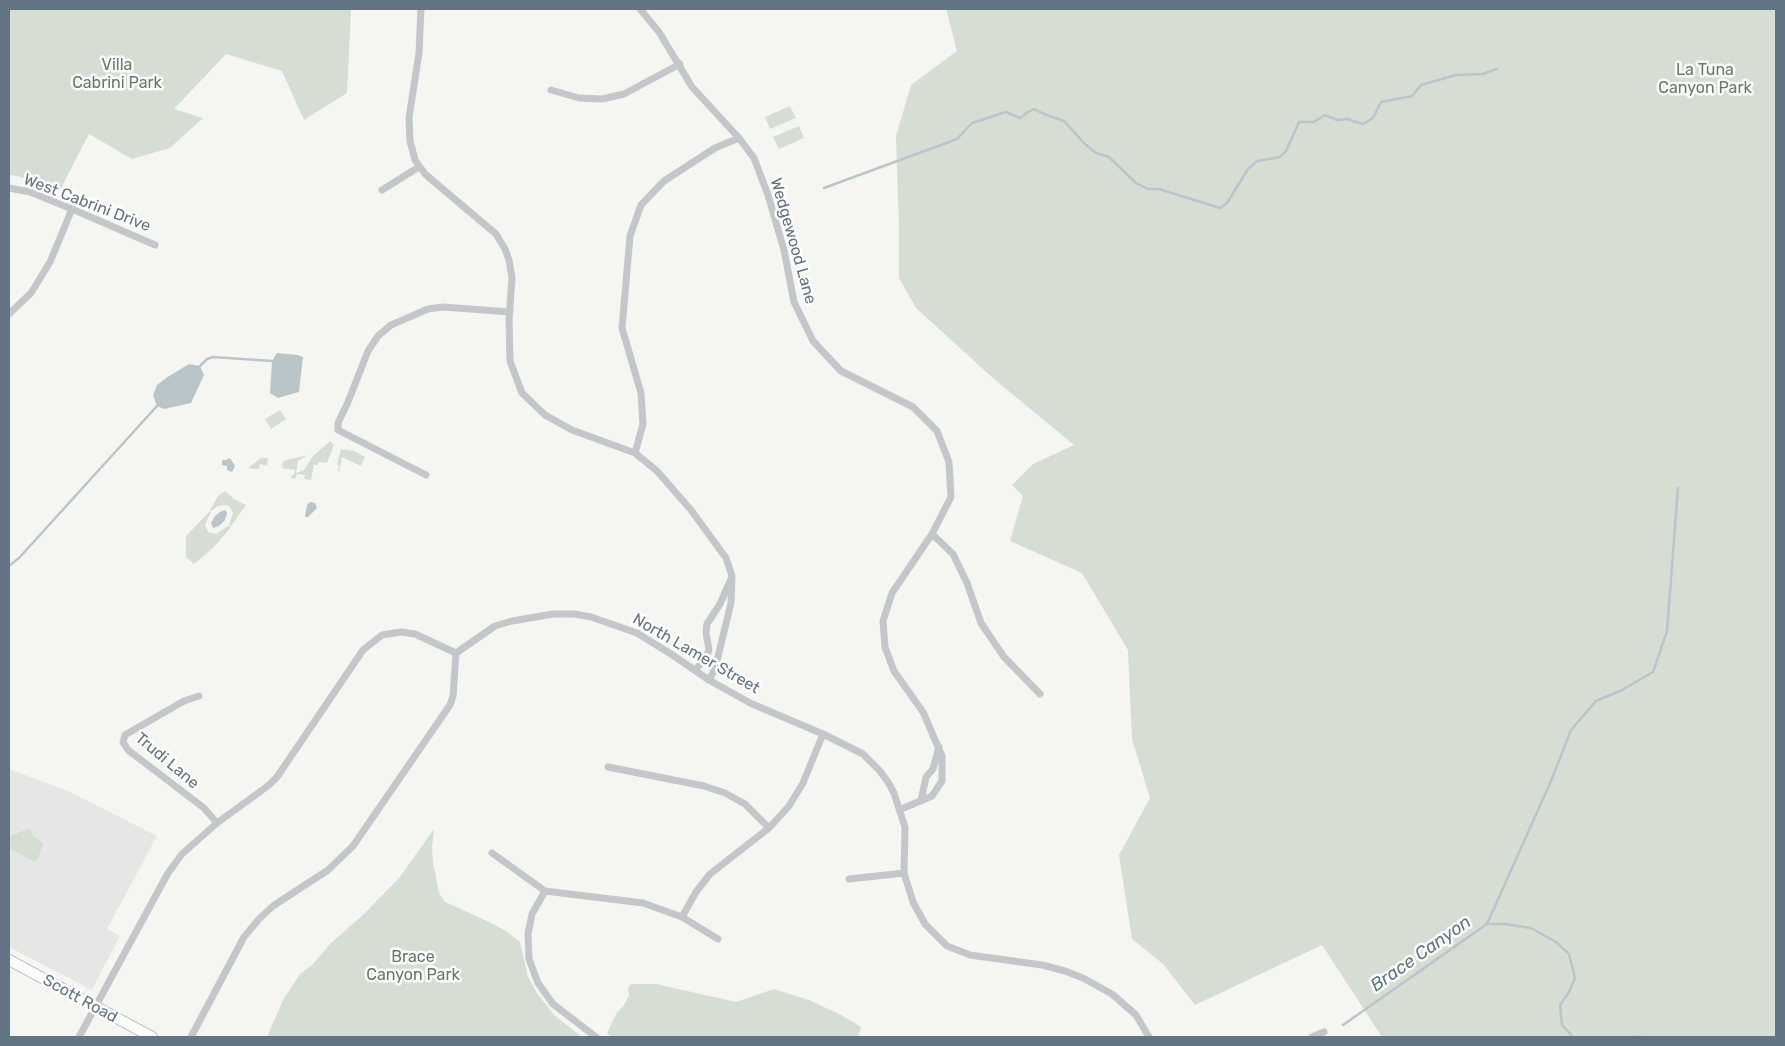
<!DOCTYPE html>
<style>
body{margin:0}
#map{position:relative;width:1785px;height:1046px;overflow:hidden;background:#f5f6f2;font-family:Rubik,sans-serif}
canvas{display:block}
.frame{position:absolute;inset:0;border:10px solid #637484;pointer-events:none}
</style>
<div id="map">
<canvas width="1785" height="1046"></canvas>
<div class="frame"></div>
</div>
<script>
const c = document.querySelector('canvas').getContext('2d');
c.lineJoin = 'round';
function fillPath(path, color) { c.fillStyle = color; c.fill(path, 'evenodd'); }
const shape = rows => new Path2D(rows.map(r => 'M' + r).join(''));
function strokePath(path, color, width, dash) { c.strokeStyle = color; c.lineWidth = width; c.lineCap = dash ? 'butt' : 'round'; c.setLineDash(dash || []); c.stroke(path); }
function label(font, color, halo, rows, align = 'center') {
  c.font = font + ' Rubik,sans-serif'; c.lineWidth = 5; c.setLineDash([]); c.textBaseline = 'middle'; c.strokeStyle = halo; c.fillStyle = color; for (const [text, x, y, turn = 0] of rows) {
    c.save(); c.translate(x, y); c.rotate((+turn || 0) * Math.PI / 180); c.textAlign = isNaN(turn) ? turn : align; if (halo) c.strokeText(text, 0, 0); c.fillText(text, 0, 0); c.restore();
  }
}
fillPath(shape([
 [9,769,68,791,157,836,107,929,120,936,92,990,9,947]
]), '#e6e7e5');
fillPath(shape([
 [9,9,351,9,347,93,304,120,282,71,226,54,174,109,203,118,170,148,132,159,89,134,62,186,61,191,18,176,9,175],
 [946,9,1776,9,1776,1037,1382,1037,1322,945,1195,1005,1163,964,1132,939,1119,855,1150,798,1132,739,1128,650,1082,573,1010,541,1023,496,1012,485,1033,464,1074,445,994,379,916,308,899,278,899,229,896,136,911,85,957,51],
 [790,106,796,118,770,129,765,117],
 [799,126,804,138,779,149,773,137],
 [280,410,286,419,271,429,265,419],
 [330,441,334,445,327,463,319,462,318,465,314,465,311,480,304,479,305,475,297,474,295,479,291,478,292,475,294,475,295,470,282,468,283,461,308,455,298,461,296,473,304,470,312,457],
 [341,449,354,451,365,457,361,466,342,457,339,472,338,471,339,465,337,465],
 [261,458,268,458,267,466,260,464,259,469,256,469,248,468],
 [225,491,234,499,246,505,231,526,229,525,233,513,229,506,223,505,218,506,211,511,210,510,218,496],
 [210,511,211,512,205,525,208,532,216,534,228,526,231,527,214,547,194,564,186,557,186,536],
 [28,829,31,831,34,837,43,843,41,851,35,862,9,848,9,839,12,835],
 [434,829,432,848,433,863,439,893,445,902,487,921,506,931,520,942,528,977,537,993,554,1015,582,1037,267,1037,283,1000,300,974,313,964,331,943,364,914,399,878],
 [631,984,656,984,736,1002,774,989,809,1000,841,1015,861,1027,858,1037,612,1037,607,1033,616,1014,624,1005,629,995,628,989]
]), '#d6ddd3');
fillPath(shape([
 [277,353,298,355,303,357,299,392,278,398,270,393,272,361],
 [189,364,200,366,204,375,191,403,164,409,157,406,153,395,157,385,166,378],
 [230,458,235,466,232,472,227,470,227,466,222,465,222,460,226,460],
 [310,502,315,503,317,508,308,517,305,517,307,505],
 [225,510,227,513,225,520,219,526,213,528,211,523,215,516,220,512]
]), '#bac5ca');
strokePath(shape([
 [824,188,957,139,972,123,1006,112,1020,118,1028,112,1034,109,1044,114,1064,121,1084,143,1096,153,1109,157,1136,183,1148,189,1159,189,1220,208,1227,203,1248,169,1257,161,1280,157,1286,151,1299,122,1314,122,1325,115,1337,120,1347,119,1363,124,1373,118,1381,102,1412,96,1421,85,1456,75,1483,74,1497,69],
 [200,366,207,359,213,357,272,361],
 [9,566,19,558,157,406],
 [1487,924,1551,781,1571,730,1596,701,1622,690,1653,672,1667,631,1678,488],
 [1343,1025,1487,924,1505,924,1531,928,1556,942,1569,954,1575,978,1569,992,1560,1005,1562,1025,1573,1037],
 [1633,1037,1645,1037]
]), '#bac5ca', 2.5);
const secondary = shape([
 [9,960,152,1037]
]);
strokePath(secondary, '#b5babf', 12);
strokePath(shape([
 [421,9,419,53,409,118,410,141,415,160,425,174,496,234,505,249,509,260,512,278,509,320,510,361,522,393,545,415,572,430,635,453,657,471,691,510,726,558,732,576,731,603,715,669,709,680],
 [640,9,659,32,692,87,739,138,754,158,768,195,784,250,794,302,813,341,841,371,913,407,937,431,949,462,951,497,932,534,892,593,883,621,885,647,894,671,923,712,942,756,942,781,932,796,899,810],
 [551,90,579,98,602,99,624,94,680,64],
 [9,188,30,192,72,209,155,245],
 [382,190,419,167],
 [9,314,31,293,50,262,72,209],
 [635,453,643,424,641,393,622,328,630,236,641,205,664,181,715,148,739,138],
 [426,475,338,430,338,423,348,402,368,351,378,336,391,325,428,309,443,307,510,312],
 [932,534,953,554,967,583,981,623,1004,657,1040,694],
 [695,670,705,659,709,650,706,632,707,624,720,604,731,579],
 [199,696,184,701,125,735,123,742,128,750,204,808,217,823],
 [608,767,704,786,725,793,745,804,769,828],
 [921,801,926,777,933,769,939,747],
 [492,853,545,891,643,903,682,917,718,939],
 [849,879,904,873],
 [545,891,532,914,528,934,529,959,538,983,553,1004,596,1037],
 [682,917,696,892,710,874,769,828,789,806,803,783,823,734],
 [79,1037,168,873,182,854,217,823,269,785,277,777,363,650,382,635,401,632,415,634,456,653],
 [191,1037,244,937,259,919,273,906,328,870,353,846,450,705,453,696,456,653,495,626,512,621,553,614,574,614,591,617,637,633,671,654,709,680,750,703,823,734,863,754,879,770,888,782,894,793,905,827,904,873,913,902,925,924,947,946,970,955,1042,965,1065,971,1083,978,1112,994,1136,1015,1149,1037],
 [1312,1037,1324,1032]
]), '#c3c7ca', 7);
strokePath(secondary, '#fff', 10);
label('16px', '#667b63', '#fff', [
 ["Villa",117,65],
 ["Cabrini Park",117,83],
 ["La Tuna",1705,70],
 ["Canyon Park",1705,88],
 ["Brace",413,957],
 ["Canyon Park",413,975]
]);
label('16px', '#637484', '#fff', [
 ["West Cabrini Drive",87,203,21],
 ["Wedgewood Lane",793,241,74],
 ["North Lamer Street",696,654,30],
 ["Trudi Lane",167,761,40],
 ["Scott Road",80,999,29]
]);
label('italic 18px', '#5f7781', '#fff', [
 ["Brace Canyon",1421,954,-35]
]);
</script>
